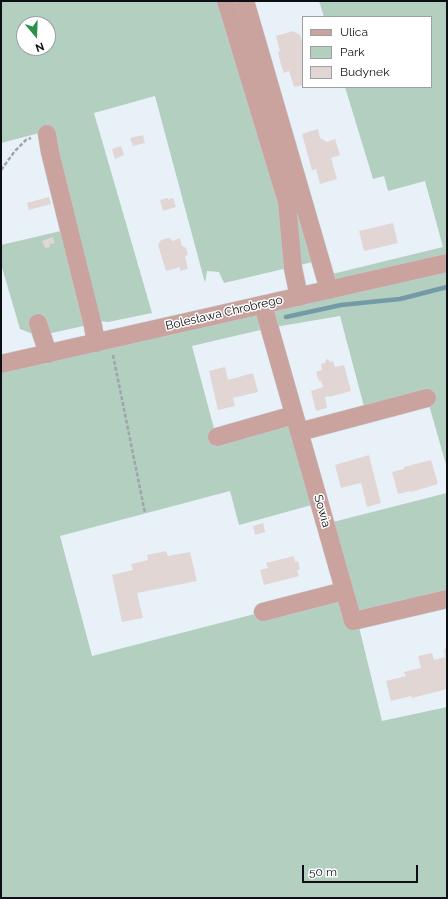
<!DOCTYPE html>
<meta charset="utf-8">
<style>
body{margin:0}
#map{position:relative;width:448px;height:899px;overflow:hidden;background:#e8f0f8;font-family:Raleway,sans-serif}
canvas{display:block}
.frame{position:absolute;inset:0;border:2px solid #0d1012;pointer-events:none}
.legend{position:absolute;left:302px;top:16px;width:130px;height:72px;box-sizing:border-box;background:#fff;border:1px solid #9e9fa0;margin:0;padding:5px 7px;list-style:none;font-size:12px;color:#0d1012}
.legend li{display:flex;align-items:center;gap:8px;height:20px}
.legend b{width:20px;border:1px solid #9e9fa0}
.north{position:absolute;left:16px;top:16px;width:40px;height:40px;box-sizing:border-box;background:#fff;border:1px solid #9e9fa0;border-radius:50%;rotate:161deg;font-size:11px;font-weight:700;line-height:16px;text-align:center;color:#0d1012}
.north::after{content:'';display:block;margin:auto;width:14px;height:18px;background:#2b9147;clip-path:polygon(50% 0,100% 100%,50% 72%,0 100%)}
.scale{position:absolute;left:302px;top:865px;width:116px;height:18px;box-sizing:border-box;border:2px solid #0d1012;border-top:0;padding-left:5px;font-size:12px;line-height:14px;white-space:nowrap;color:#0d1012;-webkit-text-stroke:3px #fff;paint-order:stroke}
</style>
<div id="map">
<canvas width="448" height="899"></canvas>
<div class="frame"></div>
<ul class="legend">
<li><b style="height:5px;background:#cba39e"></b>Ulica</li>
<li><b style="height:11px;background:#b2cfc0"></b>Park</li>
<li><b style="height:11px;background:#e2d6d4"></b>Budynek</li>
</ul>
<div class="north">N</div>
<div class="scale">50 m</div>
</div>
<script>
const c = document.querySelector('canvas').getContext('2d');
c.lineJoin = 'round';
function fillPath(path, color) { c.fillStyle = color; c.fill(path, 'evenodd'); }
const shape = rows => new Path2D(rows.map(r => 'M' + r).join(''));
function strokePath(path, color, width, dash) { c.strokeStyle = color; c.lineWidth = width; c.lineCap = dash ? 'butt' : 'round'; c.setLineDash(dash || []); c.stroke(path); }
function label(font, color, halo, rows, align = 'center') {
  c.font = font + ' Raleway,sans-serif'; c.lineWidth = 3; c.setLineDash([]); c.textBaseline = 'middle'; c.strokeStyle = halo; c.fillStyle = color; for (const [text, x, y, turn = 0] of rows) {
    c.save(); c.translate(x, y); c.rotate((+turn || 0) * Math.PI / 180); c.textAlign = isNaN(turn) ? turn : align; if (halo) c.strokeText(text, 0, 0); c.fillText(text, 0, 0); c.restore();
  }
}
fillPath(shape([
 [1,1,236,1,317,261,224,283,219,272,207,271,205,283,155,96,94,113,152,313,108,322,100,321,51,130,1,143],
 [24,24,48,24,48,48,24,48],
 [319,1,447,1,447,255,327,283,324,276,443,247,425,181,388,191,384,176,373,179,345,87,431,87,431,17,324,17],
 [65,230,88,325,38,336,20,329,1,264,1,245],
 [447,270,447,468,427,398,366,414,340,316,269,328,192,346,216,436,294,415,319,503,239,525,230,491,60,536,92,656,344,591,325,524,447,493,447,599,359,627,382,721,447,707,447,898,1,898,1,371]
]), '#b2cfc0');
strokePath(shape([
 [286,317,341,305,400,299,447,287]
]), '#739aa6', 4.5);
fillPath(shape([
 [293,31,300,35,303,44,303,85,294,87,289,71,284,73,281,65,278,52,280,51,276,36],
 [318,129,320,138,327,142,335,139,340,155,331,158,337,179,320,184,316,169,312,170,302,134],
 [143,135,145,143,133,146,130,138],
 [121,146,124,155,115,159,112,149],
 [49,197,51,204,29,210,27,203],
 [168,198,168,200,173,198,176,207,163,211,160,200],
 [393,223,398,243,364,251,359,231],
 [53,237,55,243,50,244,50,247,45,248,42,241],
 [169,238,173,241,180,238,182,246,186,248,188,255,185,256,188,269,180,271,180,267,166,271,158,245,161,240],
 [328,359,330,362,333,361,335,367,344,365,351,391,329,397,329,396,325,397,327,408,316,411,311,391,323,387,321,381,319,381,316,372,322,370,321,364,325,363,326,360],
 [225,367,228,380,253,373,258,392,233,398,235,406,218,410,209,371],
 [369,455,381,503,367,507,361,483,341,488,335,465],
 [431,460,438,484,411,492,411,491,398,494,392,472,404,469,404,467],
 [263,523,265,532,255,535,253,526],
 [166,551,168,556,190,552,197,581,137,593,143,618,122,622,112,575,133,570,131,564,148,560,147,555],
 [294,556,295,562,298,561,300,570,297,570,299,576,264,585,260,570,268,568,266,563],
 [447,648,447,689,412,698,411,696,391,701,386,681,406,676,404,672,421,668,418,656,432,653,434,660,445,657,444,649]
]), '#e2d6d4');
const minor = shape([
 [226,1,287,202,293,268,299,297],
 [245,1,329,290],
 [47,134,50,152,93,326,96,343],
 [263,305,353,621,447,599],
 [38,323,48,354],
 [1,364,447,263],
 [299,432,427,398],
 [217,437,294,415],
 [263,612,344,591]
]);
strokePath(minor, '#c5ccd3', 19);
strokePath(shape([
 [1,170,15,151,26,140,31,138],
 [113,355,145,513]
]), '#9ea5ab', 2.5, [4, 2]);
strokePath(minor, '#cba39e', 18);
label('12px', '#0d1012', '#fff', [
 ["Bolesława Chrobrego",224,313,-13],
 ["Sowia",322,511,74]
]);
</script>
